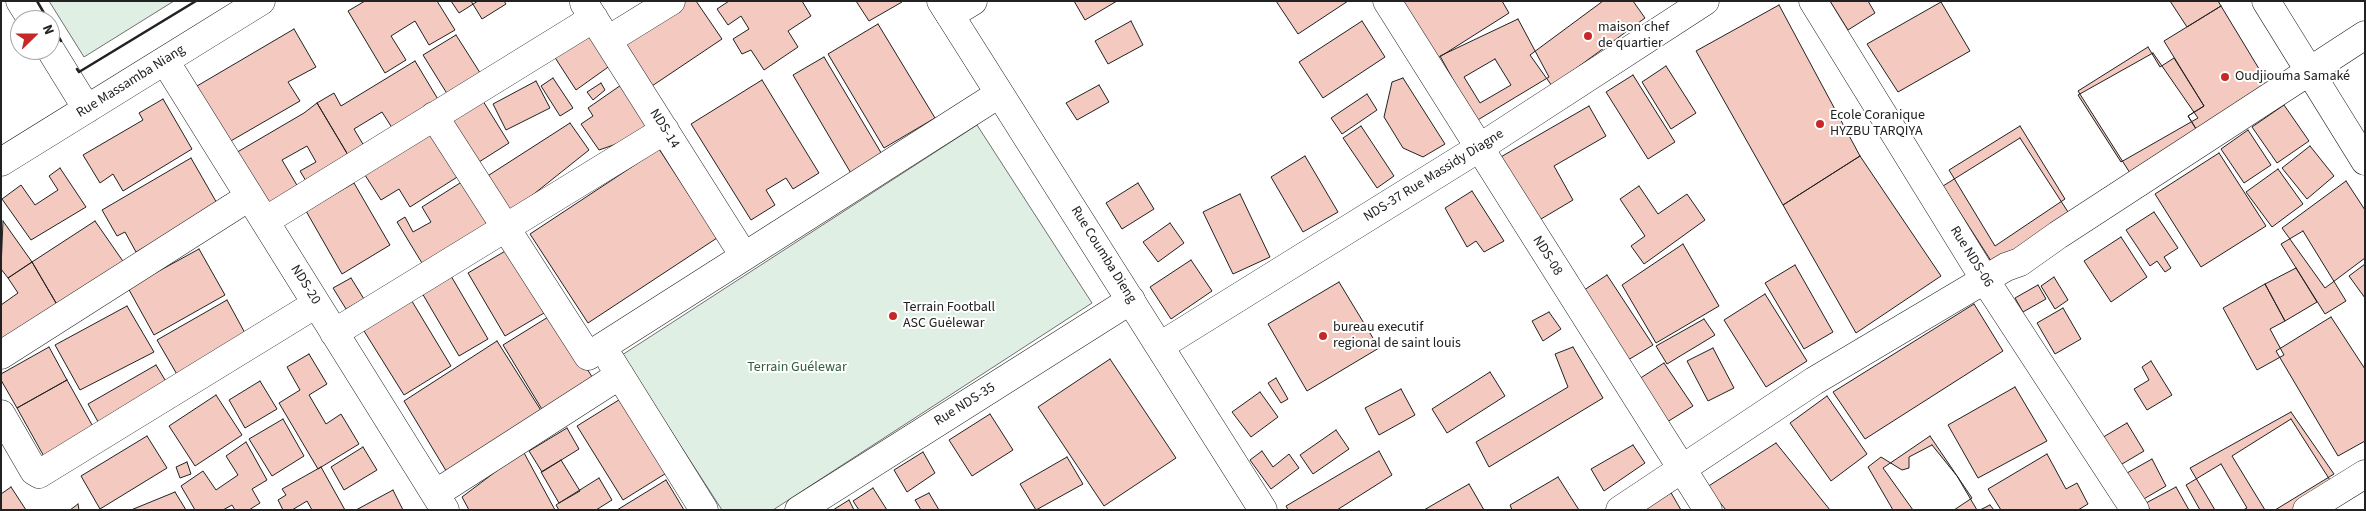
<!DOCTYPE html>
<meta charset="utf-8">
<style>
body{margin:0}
#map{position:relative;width:2366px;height:511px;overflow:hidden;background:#fff;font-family:"Source Sans 3",sans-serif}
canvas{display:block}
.frame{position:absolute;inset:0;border:2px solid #222;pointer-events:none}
.north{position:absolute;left:10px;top:10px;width:50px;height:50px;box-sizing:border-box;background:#fff;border:1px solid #a7a7a7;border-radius:50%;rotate:68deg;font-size:14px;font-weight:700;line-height:20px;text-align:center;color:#222}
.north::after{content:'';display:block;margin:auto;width:18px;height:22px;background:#c62828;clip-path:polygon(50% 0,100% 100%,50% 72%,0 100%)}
</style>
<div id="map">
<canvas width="2366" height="511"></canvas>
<div class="frame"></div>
<div class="north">N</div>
</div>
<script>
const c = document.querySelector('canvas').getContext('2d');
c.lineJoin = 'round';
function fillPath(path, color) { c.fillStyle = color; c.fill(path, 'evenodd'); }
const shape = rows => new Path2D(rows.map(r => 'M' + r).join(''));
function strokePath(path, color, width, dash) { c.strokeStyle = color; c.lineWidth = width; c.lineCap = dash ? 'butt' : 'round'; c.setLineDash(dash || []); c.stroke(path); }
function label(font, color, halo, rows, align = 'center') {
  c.font = font + ' "Source Sans 3",sans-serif'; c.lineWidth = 4; c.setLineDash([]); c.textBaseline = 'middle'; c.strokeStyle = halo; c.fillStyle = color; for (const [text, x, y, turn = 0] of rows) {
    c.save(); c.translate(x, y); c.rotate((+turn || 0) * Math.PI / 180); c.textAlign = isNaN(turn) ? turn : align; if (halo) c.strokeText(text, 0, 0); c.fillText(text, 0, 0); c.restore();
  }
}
const green = shape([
 [49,1,174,1,84,57,49,1],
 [977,125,1092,303,773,510,722,510,622,355,977,125]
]);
fillPath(green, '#e0efe3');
strokePath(green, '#6f6f6f', 1);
const building = shape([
 [365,1,437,1,455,30,429,45,415,21,391,36,406,60,385,73,348,11,365,1],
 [451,1,478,1,459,13,451,1],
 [471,1,504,1,506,4,482,19,471,1],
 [686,1,696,1,722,39,652,86,624,43,686,1],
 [802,1,811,16,788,31,798,47,764,70,751,50,742,54,733,39,749,29,741,16,728,25,717,9,729,1,802,1],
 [856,1,902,1,902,2,869,21,856,1],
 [1074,1,1117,1,1085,20,1074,1],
 [1276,1,1348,1,1298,34,1276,1],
 [1403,1,1502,1,1509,13,1438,58,1403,1],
 [1603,1,1633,1,1645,18,1552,86,1530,55,1603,1],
 [1830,1,1868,1,1875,13,1848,30,1830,1],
 [2170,1,2218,1,2221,6,2187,27,2170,1],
 [1941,2,1970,51,1898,92,1867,44,1941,2],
 [1779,5,1860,156,1783,205,1696,51,1779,5],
 [2221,6,2270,87,2198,132,2188,116,2204,106,2164,41,2221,6],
 [1518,19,1549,77,1476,121,1440,56,1518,19],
 [1131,21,1143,45,1108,64,1095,41,1131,21],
 [1362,21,1385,57,1323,98,1299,62,1362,21],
 [878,24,935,118,884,148,828,54,878,24],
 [588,27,611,65,576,90,552,53,588,27],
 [294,29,316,67,288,82,300,101,229,142,197,86,294,29],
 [456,35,484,79,451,100,423,55,456,35],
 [2148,47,2160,67,2174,58,2204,106,2188,116,2198,132,2130,173,2078,91,2148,47],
 [2153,53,2198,118,2121,162,2078,95,2153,53],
 [824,57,883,156,852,175,793,75,824,57],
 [1495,59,1511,85,1480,103,1464,77,1495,59],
 [415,61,442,106,396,134,382,112,354,129,367,151,351,160,317,103,334,93,341,106,415,61],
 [1666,66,1696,113,1671,129,1642,82,1666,66],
 [1633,75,1675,142,1648,159,1606,92,1633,75],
 [553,78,573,108,560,116,541,86,553,78],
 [1403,78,1445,144,1423,157,1403,148,1384,117,1392,82,1403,78],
 [762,80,819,173,793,189,786,178,766,190,775,205,751,220,691,124,762,80],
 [536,81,550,108,506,130,493,104,536,81],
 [601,83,605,90,593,100,587,92,601,83],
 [624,83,657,130,599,150,581,124,593,116,588,108,624,83],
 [1099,85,1109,102,1077,120,1066,103,1099,85],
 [1367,94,1377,110,1342,134,1331,118,1367,94],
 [163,99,192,149,123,191,113,174,100,183,83,155,143,120,139,113,163,99],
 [483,101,509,143,479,162,452,121,483,101],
 [317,103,351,160,309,186,300,171,316,162,307,146,282,160,301,192,274,208,234,154,304,113,317,103],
 [2284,105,2309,141,2277,163,2252,127,2284,105],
 [1589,106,1606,136,1554,166,1573,200,1536,222,1499,158,1589,106],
 [570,123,589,150,510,213,486,177,570,123],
 [1361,126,1394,176,1377,188,1343,138,1361,126],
 [2020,126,2065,199,1995,246,1949,170,2020,126],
 [434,128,462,174,410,207,399,189,381,200,363,172,434,128],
 [2248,130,2271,165,2244,183,2221,149,2248,130],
 [2020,138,2070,215,1993,264,1943,186,2020,138],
 [2310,146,2334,176,2307,199,2282,168,2310,146],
 [659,149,717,238,588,323,530,234,659,149],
 [2219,153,2266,226,2201,267,2155,194,2219,153],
 [1305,156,1338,212,1303,232,1271,177,1305,156],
 [1860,156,1941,276,1856,333,1783,205,1860,156],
 [191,158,218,205,136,252,125,232,117,236,102,210,191,158],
 [60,168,86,207,31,240,2,199,21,185,35,205,58,190,49,176,60,168],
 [2278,169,2303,204,2272,227,2246,192,2278,169],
 [468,178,496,225,425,268,397,222,405,217,413,232,431,222,422,207,468,178],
 [2346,181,2365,210,2365,258,2325,288,2282,228,2346,181],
 [354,183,390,245,342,274,306,211,354,183],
 [1138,183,1154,209,1122,229,1106,203,1138,183],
 [1639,186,1658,214,1687,194,1705,220,1644,264,1631,246,1645,236,1620,199,1639,186],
 [1472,191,1504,241,1484,252,1476,241,1467,247,1445,208,1472,191],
 [1240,194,1270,257,1233,274,1203,212,1240,194],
 [2154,212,2178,248,2164,257,2171,268,2165,272,2157,261,2150,266,2126,230,2154,212],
 [3,221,32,262,8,278,1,269,3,221],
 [95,221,127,267,59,308,32,262,95,221],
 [1170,223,1184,243,1158,262,1143,242,1170,223],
 [2303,231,2346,301,2325,314,2281,244,2303,231],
 [2121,237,2147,277,2111,302,2084,261,2121,237],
 [1683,244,1719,306,1656,343,1622,285,1683,244],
 [199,249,225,295,154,335,128,288,199,249],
 [507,250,544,313,505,336,468,273,507,250],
 [1191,260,1212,291,1171,319,1150,287,1191,260],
 [32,262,59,308,1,348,1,305,18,293,8,278,32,262],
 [2365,264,2365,298,2349,276,2365,264],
 [1795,265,1833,332,1804,349,1765,283,1795,265],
 [2296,268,2317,302,2285,321,2265,284,2296,268],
 [1607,275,1653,345,1623,363,1578,294,1607,275],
 [451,276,488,339,459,356,422,293,451,276],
 [2054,277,2068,300,2055,309,2041,286,2054,277],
 [351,278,364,299,346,309,333,288,351,278],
 [1339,282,1379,348,1307,391,1268,324,1339,282],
 [2265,284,2285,321,2270,329,2284,355,2257,370,2223,308,2265,284],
 [2038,285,2046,299,2023,312,2015,298,2038,285],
 [407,293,451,366,404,395,359,323,407,293],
 [1765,294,1807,361,1766,387,1724,320,1765,294],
 [227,300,251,344,182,383,157,340,227,300],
 [1974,304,2003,351,1865,439,1833,392,1974,304],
 [127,306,154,352,80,390,55,345,127,306],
 [2063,308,2081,339,2055,354,2037,323,2063,308],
 [1549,312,1561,329,1543,341,1532,321,1549,312],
 [553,314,594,380,543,411,503,345,553,314],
 [2331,317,2365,369,2365,441,2338,456,2276,351,2331,317],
 [1704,319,1715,335,1667,364,1656,346,1704,319],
 [497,341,542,412,448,474,404,401,497,341],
 [49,347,67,380,17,408,1,380,1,374,49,347],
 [1573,347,1603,398,1489,467,1476,442,1568,387,1555,354,1573,347],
 [1713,348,1734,388,1708,401,1687,361,1713,348],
 [309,354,327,384,309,395,326,424,341,414,359,444,318,469,279,403,300,390,287,367,309,354],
 [1110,359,1176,458,1104,506,1038,407,1110,359],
 [2151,361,2172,395,2147,410,2134,389,2149,380,2142,367,2151,361],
 [1664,363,1693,406,1667,422,1639,379,1664,363],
 [156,365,170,388,101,427,88,404,156,365],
 [1490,372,1505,396,1447,433,1432,409,1490,372],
 [1276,378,1288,399,1281,403,1268,383,1276,378],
 [67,380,96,432,46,460,17,408,67,380],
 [260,381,277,409,245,428,229,400,260,381],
 [2015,387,2047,441,1978,478,1948,425,2015,387],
 [1401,389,1415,415,1379,435,1365,408,1401,389],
 [1260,392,1278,417,1251,437,1232,412,1260,392],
 [216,395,242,435,195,466,169,426,216,395],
 [1827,396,1867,454,1831,481,1790,423,1827,396],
 [622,398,668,472,623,500,577,426,622,398],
 [2291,412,2334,474,2275,510,2215,510,2190,468,2291,412],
 [990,414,1013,450,972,476,949,440,990,414],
 [283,419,304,456,272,476,249,439,283,419],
 [2291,419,2335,488,2301,510,2265,510,2232,456,2291,419],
 [2127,423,2144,451,2117,467,2100,439,2127,423],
 [567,428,579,449,542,472,529,451,567,428],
 [1336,430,1349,449,1313,474,1300,455,1336,430],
 [147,436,167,468,100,509,81,476,147,436],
 [1930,436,1972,498,1954,510,1913,510,1883,468,1930,436],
 [246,442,267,480,252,489,260,503,249,510,235,510,232,505,223,510,195,510,181,486,203,471,216,490,238,475,226,456,246,442],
 [1776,443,1830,510,1726,510,1707,487,1776,443],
 [1633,445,1645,463,1604,491,1591,469,1633,445],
 [1932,445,1957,476,1977,510,1893,510,1868,467,1881,457,1902,470,1909,468,1909,457,1932,445],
 [363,447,377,470,344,490,331,467,363,447],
 [523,451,555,510,469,510,462,497,523,451],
 [1262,451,1273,467,1289,454,1299,468,1271,489,1250,460,1262,451],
 [1379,451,1392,475,1337,510,1288,510,1286,506,1379,451],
 [923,452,935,473,907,492,894,470,923,452],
 [2047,454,2066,489,2077,483,2088,504,2078,510,2001,510,1988,489,2047,454],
 [1067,457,1083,484,1036,510,1020,484,1067,457],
 [2152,459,2166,486,2142,500,2127,473,2152,459],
 [561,460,580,491,559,503,541,472,561,460],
 [187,462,191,474,180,478,176,467,187,462],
 [2221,464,2247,508,2243,510,2200,510,2186,485,2221,464],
 [321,467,345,510,312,510,307,501,292,510,283,510,278,500,286,495,282,489,321,467],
 [1558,477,1579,510,1512,510,1510,505,1558,477],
 [599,478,612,500,596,510,559,510,556,505,559,503,599,478],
 [666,480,684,510,617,510,666,480],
 [1469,484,1484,510,1424,510,1455,492,1469,484],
 [11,487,26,510,1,510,1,494,11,487],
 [2176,487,2189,510,2150,510,2146,503,2176,487],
 [873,488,887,510,859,510,853,501,873,488],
 [393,490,403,510,356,510,393,490],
 [1670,491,1681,510,1643,510,1670,491],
 [175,492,186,510,131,510,175,492],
 [929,493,939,510,921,510,915,500,929,493],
 [849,500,854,510,833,510,849,500],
 [78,504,79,510,70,510,78,504],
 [1990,505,1994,510,1980,510,1990,505]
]);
fillPath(building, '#f3c9c0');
strokePath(building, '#222', 1);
const minor = shape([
 [20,1,32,20],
 [1387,1,1708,510],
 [1813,1,1985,280,2135,510],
 [2266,1,2365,161],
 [584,3,744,256],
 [950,15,973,1],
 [608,40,671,1],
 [50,49,87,109],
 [165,61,445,510],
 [434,116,588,356,999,94],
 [1,162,261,1],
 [265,221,594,18],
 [334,333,665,130],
 [1160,346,1479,148,1705,1],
 [1,355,249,197],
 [611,361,704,510],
 [1,414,34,471,39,474,316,304],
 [435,494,620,375],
 [799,510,1131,300],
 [1620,510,1814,381,2006,267,2020,262,2058,235,2365,35],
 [2307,510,2365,474]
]);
const tertiary = shape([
 [941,1,1263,510]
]);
strokePath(minor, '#222', 29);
strokePath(tertiary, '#222', 29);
strokePath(minor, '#fff', 28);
strokePath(tertiary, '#fff', 28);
strokePath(shape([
 [37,1,48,20],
 [50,23,61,41],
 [77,69,79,72,196,1]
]), '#222', 2.5);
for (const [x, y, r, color] of [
 [1588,36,5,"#c62828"],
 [2225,77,5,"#c62828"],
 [1820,124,5,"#c62828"],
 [893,316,5,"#c62828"],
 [1323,336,5,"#c62828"]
]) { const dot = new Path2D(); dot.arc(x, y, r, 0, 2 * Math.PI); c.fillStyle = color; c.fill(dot); strokePath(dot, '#fff', 2); }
label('14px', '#222', '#fff', [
 ["maison chef",1598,28],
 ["de quartier",1598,44],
 ["Oudjiouma Samaké",2235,77],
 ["Ecole Coranique",1830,116],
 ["HYZBU TARQIYA",1830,132],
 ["Terrain Football",903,308],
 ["ASC Guėlewar",903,324],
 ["bureau executif",1333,328],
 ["regional de saint louis",1333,344]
], 'left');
label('14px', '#222', '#fff', [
 ["Rue Massamba Niang",131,82,-32],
 ["NDS-14",664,129,58],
 ["NDS-37 Rue Massidy Diagne",1434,176,-32],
 ["Rue Coumba Dieng",1103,255,58],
 ["NDS-08",1547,256,58],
 ["Rue NDS-06",1971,257,58],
 ["NDS-20",305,285,58],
 ["Rue NDS-35",965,405,-32]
]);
label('14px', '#2f5e38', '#fff', [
 ["Terrain Guélewar",797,368]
]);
</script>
